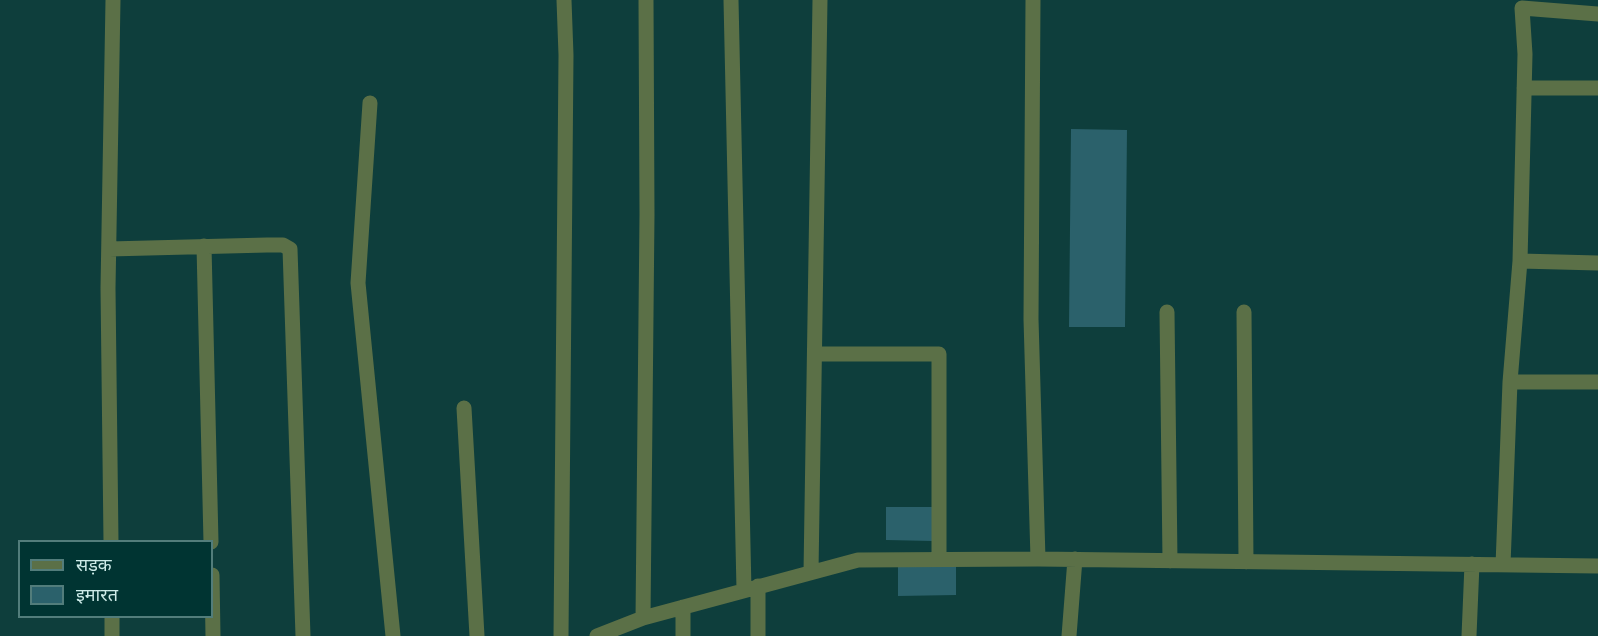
<!DOCTYPE html>
<meta charset="utf-8">
<style>
body{margin:0}
#map{position:relative;width:1598px;height:636px;overflow:hidden;background:#0e3e3c;font-family:"Space Grotesk","Noto Sans Devanagari",sans-serif}
canvas{display:block}
.legend{position:absolute;left:18px;top:540px;width:195px;height:78px;box-sizing:border-box;background:#003432;border:2px solid #527d7b;margin:0;padding:8px 10px;list-style:none;font-size:18px;color:#cdebe8}
.legend li{display:flex;align-items:center;gap:12px;height:30px}
.legend b{width:30px;border:2px solid #527d7b}
</style>
<div id="map">
<canvas width="1598" height="636"></canvas>
<ul class="legend">
<li><b style="height:8px;background:#5b7047"></b>सड़क</li>
<li><b style="height:16px;background:#2b616b"></b>इमारत</li>
</ul>
</div>
<script>
const c = document.querySelector('canvas').getContext('2d');
c.lineJoin = 'round';
function fillPath(path, color) { c.fillStyle = color; c.fill(path, 'evenodd'); }
const shape = rows => new Path2D(rows.map(r => 'M' + r).join(''));
function strokePath(path, color, width, dash) { c.strokeStyle = color; c.lineWidth = width; c.lineCap = dash ? 'butt' : 'round'; c.setLineDash(dash || []); c.stroke(path); }
fillPath(shape([
 [1071,129,1127,130,1125,327,1069,327],
 [886,507,934,507,933,541,886,540],
 [956,564,956,595,898,596,898,566]
]), '#2b616b');
strokePath(shape([
 [731,0,744,590],
 [1033,0,1031,319,1038,559],
 [1524,88,1598,88],
 [370,103,358,283,393,636],
 [204,246,211,542],
 [109,249,267,245,283,245,290,249,303,636],
 [1520,261,1598,263],
 [1167,312,1170,561],
 [1244,312,1246,562],
 [815,354,939,354,939,559],
 [1510,382,1598,382],
 [464,408,477,636],
 [111,542,108,288,113,0],
 [1503,565,1510,382,1520,261,1525,54,1522,8,1598,14],
 [811,572,820,0],
 [212,575,213,636],
 [758,586,758,636],
 [683,607,683,636],
 [112,616,112,636],
 [643,618,647,214,646,0],
 [561,636,566,55,564,0],
 [597,636,643,618,858,560,1038,559,1598,566],
 [1069,636,1075,559],
 [1469,636,1472,564]
]), '#5b7047', 15);
</script>
